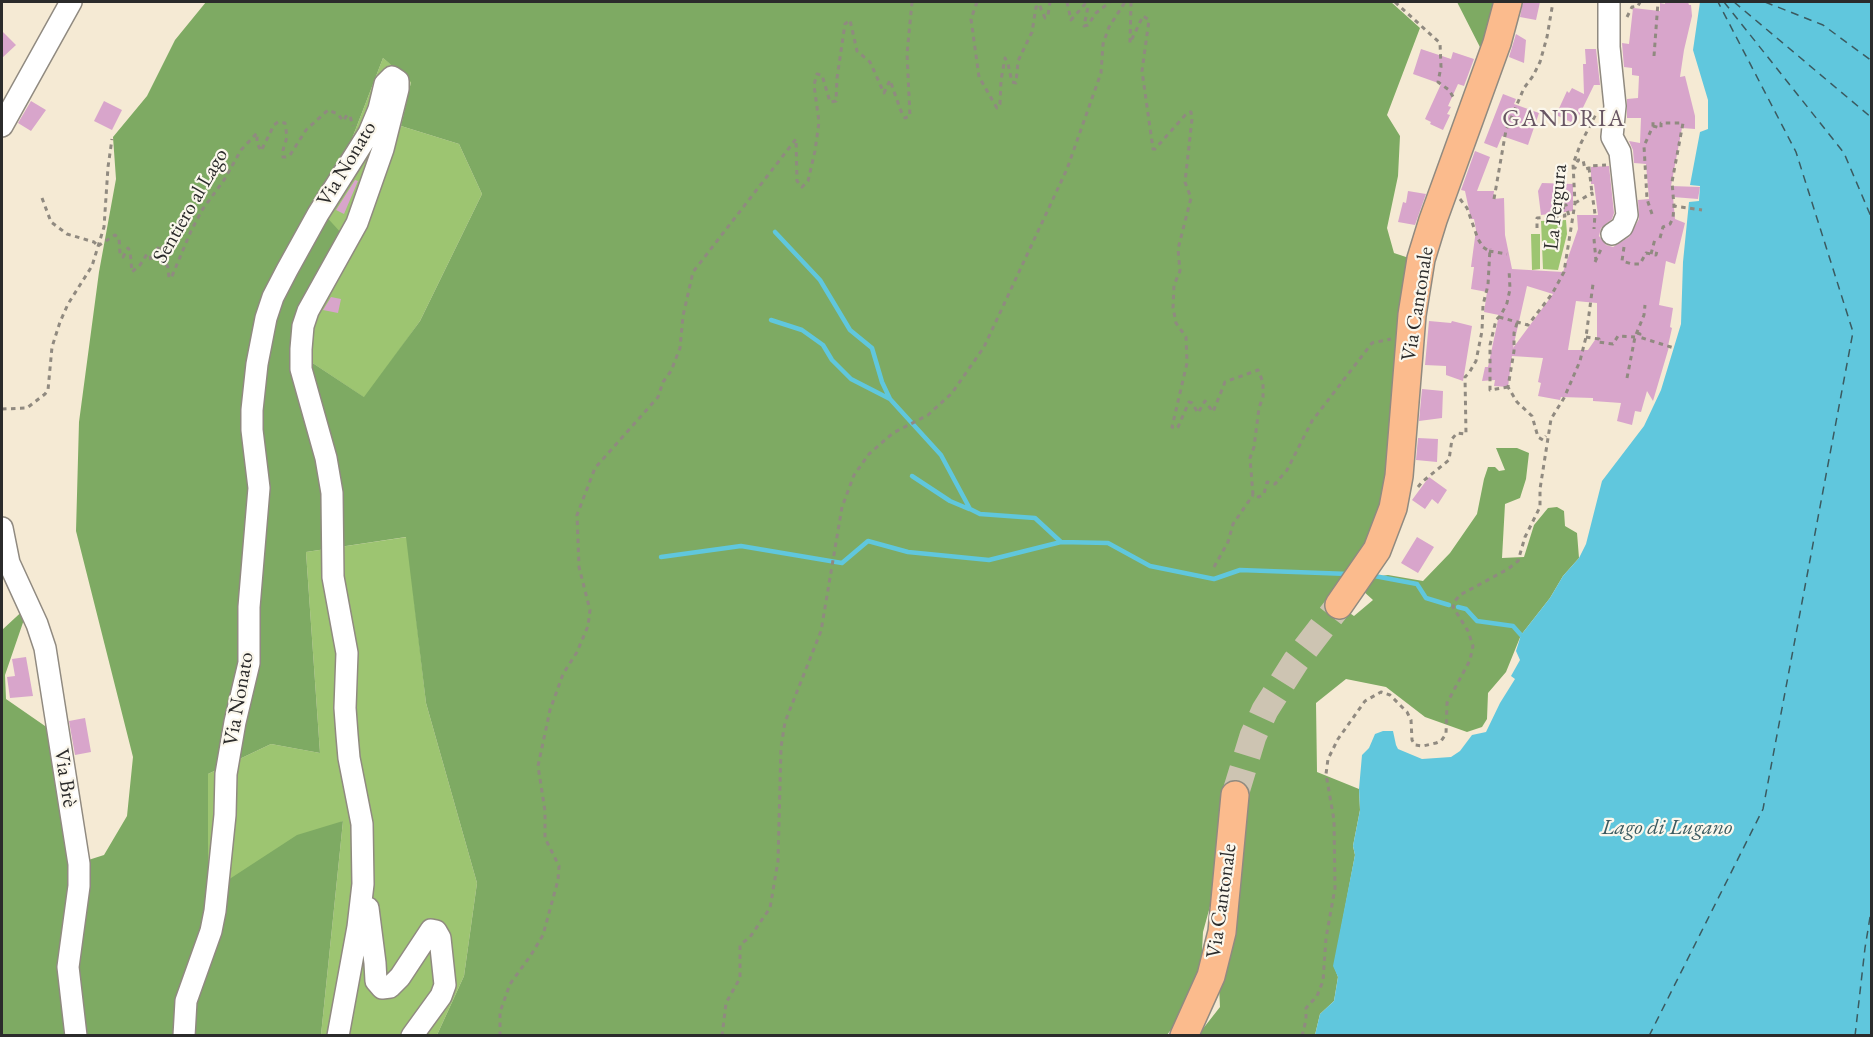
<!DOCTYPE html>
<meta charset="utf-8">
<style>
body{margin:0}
#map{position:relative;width:1873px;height:1037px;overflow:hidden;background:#f5ead4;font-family:"EB Garamond",serif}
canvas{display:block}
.frame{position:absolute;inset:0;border:3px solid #2b2b2b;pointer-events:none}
</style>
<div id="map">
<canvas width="1873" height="1037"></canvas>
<div class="frame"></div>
</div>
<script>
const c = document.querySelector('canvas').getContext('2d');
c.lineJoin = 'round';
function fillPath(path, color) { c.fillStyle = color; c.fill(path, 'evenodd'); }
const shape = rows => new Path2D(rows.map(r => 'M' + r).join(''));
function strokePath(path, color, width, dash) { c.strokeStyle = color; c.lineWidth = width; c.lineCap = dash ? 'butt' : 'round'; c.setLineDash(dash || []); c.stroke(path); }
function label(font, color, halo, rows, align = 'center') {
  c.font = font + ' "EB Garamond",serif'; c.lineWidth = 4.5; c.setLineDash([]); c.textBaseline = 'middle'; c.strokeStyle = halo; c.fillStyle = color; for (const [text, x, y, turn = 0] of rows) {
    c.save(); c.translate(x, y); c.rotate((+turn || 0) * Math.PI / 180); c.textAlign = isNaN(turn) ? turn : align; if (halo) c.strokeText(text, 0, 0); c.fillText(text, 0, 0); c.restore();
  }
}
fillPath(shape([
 [383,58,411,81,401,126,459,144,482,194,420,321,365,398,293,350,313,202,348,149],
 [1566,220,1567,234,1558,270,1543,269,1541,221],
 [1531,234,1540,234,1540,269,1532,270],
 [407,537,426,703,477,883,464,976,437,1035,321,1035,343,821,208,893,208,774,271,744,320,753,306,552]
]), '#9dc571');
fillPath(shape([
 [206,2,1391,2,1420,28,1387,115,1400,136,1398,176,1387,228,1394,253,1412,259,1388,484,1368,540,1328,598,1354,616,1373,600,1362,590,1373,577,1388,575,1423,581,1450,553,1477,514,1484,479,1488,467,1495,467,1499,471,1505,470,1496,448,1517,448,1529,453,1526,479,1520,498,1505,504,1502,558,1524,557,1534,525,1548,508,1557,507,1564,511,1565,526,1577,533,1579,558,1563,576,1550,598,1521,635,1506,672,1488,693,1487,719,1482,727,1467,732,1425,717,1386,687,1346,679,1316,703,1317,772,1359,789,1360,810,1353,846,1355,855,1334,966,1338,977,1334,1001,1320,1014,1315,1035,1198,1035,1220,1007,1219,985,1219,825,1212,899,1203,932,1202,951,1209,956,1179,1019,1167,1035,437,1035,464,976,477,883,426,703,406,537,306,552,320,753,271,744,208,774,208,893,297,835,343,821,321,1035,2,1036,2,902,3,890,2,889,2,630,29,605,5,675,6,699,45,726,58,731,79,863,104,855,127,816,133,757,76,531,79,422,99,272,116,179,113,137,147,96,175,40],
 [383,58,411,82,401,126,459,144,482,194,420,321,364,397,293,350,342,234,313,202,348,149],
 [1457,2,1499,2,1483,53]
]), '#7eaa63');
fillPath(shape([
 [1700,2,1871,2,1871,1035,1315,1035,1320,1014,1334,1001,1338,977,1333,966,1355,855,1353,846,1360,810,1359,789,1362,755,1369,748,1375,734,1383,731,1393,731,1396,745,1398,749,1422,759,1451,757,1460,751,1472,735,1486,732,1500,703,1515,679,1511,676,1520,660,1516,651,1521,635,1550,598,1563,576,1579,558,1586,544,1602,481,1644,426,1661,390,1681,324,1683,262,1689,202,1699,201,1700,186,1690,185,1700,132,1708,129,1708,100,1693,50]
]), '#60c7dd');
strokePath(shape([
 [775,232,820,280,850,330,872,348,882,382,890,399],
 [771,320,802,330,823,345,832,360,851,379,890,399,941,455,970,509,980,514,1035,518,1061,542],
 [912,476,950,501,969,509],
 [661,557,741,546,842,563,868,541,908,552,989,560,1061,542,1108,543,1150,566,1214,579,1240,570,1349,574],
 [1369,575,1417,584,1426,598,1449,605],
 [1458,607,1466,609,1477,621,1513,626,1521,635]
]), '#60c7dd', 4.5);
strokePath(shape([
 [1724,2,1844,153,1872,219],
 [1734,2,1872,118],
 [1765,2,1823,25,1872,61],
 [1649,1036,1763,809,1853,332,1796,152,1718,2],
 [1855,1036,1865,948,1872,905]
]), '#3b5a60', 1.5, [8, 6]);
fillPath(shape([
 [1523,2,1540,2,1536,20,1520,17],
 [1665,2,1688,2,1689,5,1691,5,1692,16,1684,50,1680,77,1685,76,1695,116,1695,129,1682,128,1671,186,1700,187,1698,199,1673,197,1675,219,1685,223,1675,264,1666,261,1659,305,1673,308,1670,327,1672,328,1668,346,1669,347,1653,401,1647,391,1641,412,1635,411,1632,425,1617,421,1621,403,1593,401,1593,398,1561,397,1560,400,1538,396,1541,383,1538,382,1543,358,1512,356,1508,387,1494,386,1495,380,1482,381,1485,367,1488,367,1499,315,1484,312,1487,292,1471,289,1474,267,1471,267,1476,230,1474,219,1471,219,1465,191,1461,190,1475,151,1490,157,1477,191,1494,191,1493,199,1504,198,1505,235,1512,269,1563,272,1578,229,1577,215,1598,215,1594,184,1591,184,1591,167,1609,166,1614,213,1612,219,1601,228,1599,236,1606,245,1613,247,1629,237,1639,219,1638,200,1649,199,1646,164,1634,163,1633,150,1629,141,1640,143,1641,118,1627,118,1627,99,1638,98,1639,76,1632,75,1632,68,1624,67,1622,43,1629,44,1633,8,1660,11,1660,3,1665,4],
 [1527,286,1553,294,1513,348],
 [1576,301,1597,303,1597,337,1588,350,1568,350],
 [2,31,16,45,2,58],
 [1516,34,1526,40,1524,63,1509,57],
 [1421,49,1451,59,1453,52,1474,59,1464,86,1458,84,1448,106,1451,107,1447,114,1450,115,1443,130,1430,124,1431,122,1425,119,1441,84,1413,74],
 [1585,49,1596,49,1600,85,1594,85,1575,124,1556,115,1567,91,1569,93,1572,88,1584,94,1583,64,1586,64],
 [1503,94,1516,99,1514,104,1539,113,1528,145,1502,136,1497,148,1484,143],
 [31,101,46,110,31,131,18,123],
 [104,101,122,110,112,130,94,121],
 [355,180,358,181,344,214,336,210],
 [1542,183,1573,184,1573,211,1541,215,1538,191],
 [1408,191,1426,194,1415,225,1398,222,1403,202,1406,203],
 [331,297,341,299,338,313,323,310],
 [1429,321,1451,323,1452,321,1472,326,1463,381,1446,375,1446,366,1425,365],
 [1422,389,1443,391,1442,418,1419,421],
 [1418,438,1438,439,1437,462,1416,460],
 [1429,477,1447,490,1438,504,1432,499,1425,509,1412,500],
 [1417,537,1434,547,1418,573,1401,563],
 [26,657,33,696,10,698,7,677,15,676,12,659],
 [85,718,91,752,75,755,69,721]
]), '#d8a5cb');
strokePath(shape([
 [1235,795,1253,736,1265,710,1296,661,1339,605]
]), '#cdc4b2', 27, [27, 14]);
const minor = shape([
 [1609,2,1609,47,1615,106,1612,137,1620,152,1627,215,1622,227,1612,234],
 [2,126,71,2],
 [2,528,9,563,37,624,45,648,79,864,79,886,68,967,76,1036],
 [368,908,375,963,376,981,382,988,390,987,400,977,431,930,436,931,440,938,445,985,441,996,412,1036],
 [184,1036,186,1001,211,931,215,911,225,815,226,774,235,722,249,663,249,607,259,488,252,430,252,410,257,364,266,318,273,297,287,270,318,214,369,133,379,109,385,84,392,77,398,81,398,89,383,149,357,223,308,311,303,326,301,349,301,369,326,458,332,493,333,577,347,653,345,708,347,735,349,758,362,824,363,884,358,927,338,1036]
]);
const major = shape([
 [1339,605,1377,550,1393,508,1399,476,1412,315,1421,259,1433,220,1497,43,1508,2],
 [1184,1036,1211,976,1222,932,1235,795]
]);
strokePath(minor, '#908a80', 24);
strokePath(major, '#908a80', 30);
strokePath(shape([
 [977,2,971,19,979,77,997,108,1000,104,1001,80,1005,58,1008,64,1012,82,1016,83,1018,61,1032,32,1036,7,1039,4,1045,18,1048,15,1050,2],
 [1067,2,1071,20,1085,4,1088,7,1084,26,1088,25,1096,13,1110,2],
 [1131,2,1130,43,1143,16,1149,20,1142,71,1153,149,1155,149,1187,113,1191,112,1192,119,1185,182,1191,198,1178,249,1180,271,1174,285,1173,308,1176,323,1186,337,1187,363,1172,427,1176,429,1178,427,1189,402,1192,403,1198,413,1205,401,1213,412,1225,382,1258,370,1263,382,1263,397,1259,408,1254,447,1250,458,1253,495,1259,497,1264,494,1267,482,1275,484,1287,470,1312,421,1372,343,1391,339],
 [1395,2,1440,43,1441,67,1438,82,1449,90,1455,100],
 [1627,17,1632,7,1638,6,1640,2],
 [1654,56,1658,2],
 [1653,126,1661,128,1661,123,1683,123,1672,182,1674,206],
 [1572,168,1575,168,1578,160,1583,160,1585,169,1589,168,1589,166,1606,165],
 [1589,168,1592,193],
 [42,198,51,222,67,234,94,242,98,246],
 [1460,199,1467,208,1478,239,1483,247,1489,251],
 [1494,199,1506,130,1524,88,1533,76,1540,62,1547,37,1553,2],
 [1575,203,1592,193,1595,214,1594,229],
 [1563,205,1566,205,1569,216,1572,216],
 [1652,214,1647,199,1644,146,1653,126,1653,118],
 [1537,228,1537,218,1565,216,1563,206],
 [1660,238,1663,227,1670,224,1673,218,1674,206,1702,210],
 [1594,239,1596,261],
 [98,246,115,235,119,238,120,254,123,257,128,248,130,251,132,272,140,265,147,254,150,255,151,261,154,260,159,245,161,247,168,268,169,278,172,276,191,231,202,210,224,180,241,150,257,133,257,143,261,151,274,125,278,122,285,123,287,137,283,150,283,157,286,157,290,155,306,130,328,110,338,114,343,121,347,115,350,116,353,126],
 [1624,247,1622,261,1632,264,1640,264,1646,253,1656,255,1657,251],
 [1489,251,1507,254],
 [1651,254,1655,239],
 [1595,262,1602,247],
 [1499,317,1528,325,1552,294,1564,272,1575,203,1573,164,1581,143,1596,114],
 [1517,323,1514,333,1514,351,1508,387,1517,402,1532,416,1538,437,1543,440,1546,436],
 [1637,333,1640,334,1639,337,1674,348],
 [1586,337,1599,339,1598,342,1613,344,1618,336,1635,337],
 [1627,378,1635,337,1644,315,1645,305],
 [1508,387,1490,390,1490,345,1496,320,1501,315,1507,303,1510,289,1509,269],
 [2,409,27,408,45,394,48,390,52,347,60,322,68,304,92,266,104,227,108,167,112,139],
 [1418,487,1422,482,1449,460,1452,439,1457,433,1466,434,1465,377,1469,373,1476,361,1482,331,1483,305,1488,285,1490,248],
 [1214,567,1228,542,1233,524,1253,495],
 [500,1036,500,1012,510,984,531,955,543,935,558,880,559,866,545,838,545,811,538,766,550,710,563,674,577,652,588,626,590,610,579,567,577,515,595,468,658,397,663,382,671,371,680,348,683,316,693,272,796,139,797,181,802,187,808,181,815,151,819,122,814,85,817,74,822,75,830,102,836,101,837,78,845,24,850,20,857,51,870,62,884,93,890,80,901,111,905,118,910,116,907,54,912,2],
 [722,1036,726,1003,740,978,740,945,750,937,770,908,778,861,781,747,785,722,821,631,842,507,854,475,869,454,893,433,928,415,952,393,984,347,1067,169,1101,73,1103,44,1109,27,1125,2],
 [1302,1036,1306,1020,1306,1008,1317,996,1323,981,1326,938,1335,888,1334,820,1326,774,1328,759,1338,739,1365,701,1381,692,1390,695,1407,712,1411,720,1412,740,1415,745,1423,746,1436,743,1441,741,1446,734,1447,703,1470,660,1473,646,1468,631,1453,607,1454,602,1460,595,1508,569,1518,561,1525,537,1540,507,1540,489,1551,419,1564,398,1580,361,1586,337,1593,284]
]), '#908a80', 3, [4.5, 4.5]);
strokePath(minor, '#fff', 21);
strokePath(major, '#fbbb8d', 27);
label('21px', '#2b2b2b', '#fbf7ec', [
 ["Via Nonato",347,164,-59],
 ["Sentiero al Lago",191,206,-60],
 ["La Pergura",1556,207,-84],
 ["Via Cantonale",1418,304,-81],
 ["Via Nonato",239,699,-80],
 ["Via Brè",65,778,81],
 ["Via Cantonale",1222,901,-82]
]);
label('italic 22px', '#3b5a60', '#fbf7ec', [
 ["Lago di Lugano",1667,828]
]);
c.letterSpacing = '1.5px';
label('24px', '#685663', '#fbf7ec', [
 ["GANDRIA",1564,119]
]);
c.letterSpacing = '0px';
</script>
